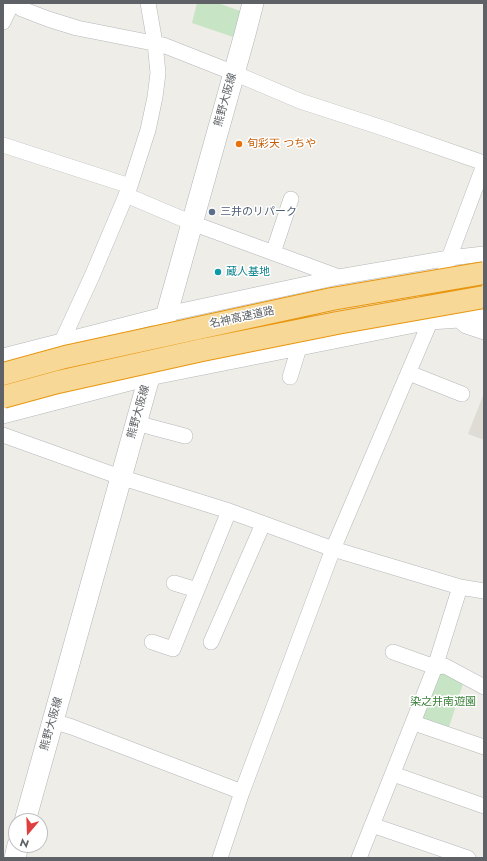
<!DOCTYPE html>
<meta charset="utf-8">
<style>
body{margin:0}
#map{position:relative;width:487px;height:861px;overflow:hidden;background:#efede7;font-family:Jost,sans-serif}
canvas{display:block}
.frame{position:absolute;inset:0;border:4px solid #5e6266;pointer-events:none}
.north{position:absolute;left:8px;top:813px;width:40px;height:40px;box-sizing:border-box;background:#fff;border:1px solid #bfc0c2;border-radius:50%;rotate:199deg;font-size:11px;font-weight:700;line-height:16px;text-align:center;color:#5e6266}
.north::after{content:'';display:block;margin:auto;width:14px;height:18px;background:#df3f3d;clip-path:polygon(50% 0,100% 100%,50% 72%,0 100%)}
</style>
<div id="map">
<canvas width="487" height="861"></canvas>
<div class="frame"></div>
<div class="north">N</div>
</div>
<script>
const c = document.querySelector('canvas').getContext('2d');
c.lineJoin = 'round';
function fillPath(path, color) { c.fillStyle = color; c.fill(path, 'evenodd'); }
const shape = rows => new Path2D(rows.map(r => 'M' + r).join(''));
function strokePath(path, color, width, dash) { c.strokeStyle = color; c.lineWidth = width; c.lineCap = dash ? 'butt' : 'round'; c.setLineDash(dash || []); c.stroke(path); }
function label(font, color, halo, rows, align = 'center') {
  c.font = font + ' Jost,"Noto Sans JP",sans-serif'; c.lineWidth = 3; c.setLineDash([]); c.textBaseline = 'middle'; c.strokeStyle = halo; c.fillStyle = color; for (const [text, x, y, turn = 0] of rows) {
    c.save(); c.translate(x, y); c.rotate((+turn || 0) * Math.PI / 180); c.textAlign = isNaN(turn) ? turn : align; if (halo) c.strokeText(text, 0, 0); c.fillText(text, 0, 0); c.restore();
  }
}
fillPath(shape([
 [484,393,484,440,468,434]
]), '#dfdcd5');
fillPath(shape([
 [197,3,218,3,243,12,236,38,192,23],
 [438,670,463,684,448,730,422,721]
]), '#c7e5c5');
const minor = shape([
 [13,3,22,9,48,19,77,28,163,45,234,73,300,101,383,128,484,163],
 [3,22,12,3],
 [3,145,130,186],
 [126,195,192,223,339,277],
 [273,253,291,199],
 [459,320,466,326,484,332],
 [62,341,92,276,130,186,148,130,155,97,158,73,155,43,148,3],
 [3,356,167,314,339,277,449,258,484,254],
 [409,373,462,394],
 [290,377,299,348],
 [3,416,149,378,430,322,459,320,484,316],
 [136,423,185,436],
 [3,435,120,477,229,511,333,549,460,587,484,591],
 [174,583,197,590],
 [152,642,173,649,229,511],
 [211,642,263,524],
 [393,652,435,667,445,666,484,687],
 [53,721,72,727,242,792],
 [414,723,484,747],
 [393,774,484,806],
 [372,825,468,858],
 [220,858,242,792,333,549,430,322,449,258,484,165],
 [359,858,435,667,460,587]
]);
const secondary = shape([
 [25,821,245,34,253,3],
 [15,858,18,845]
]);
strokePath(minor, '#b4b7ba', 16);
strokePath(secondary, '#b3b6ba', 22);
strokePath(minor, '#fff', 15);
strokePath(secondary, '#fff', 21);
const motorwayBridge = shape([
 [3,374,65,357,332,299,484,273],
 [3,397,58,382,202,350,337,323,484,297]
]);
strokePath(motorwayBridge, '#e8960e', 24, []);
strokePath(motorwayBridge, '#f7d896', 22);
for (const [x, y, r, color] of [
 [239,144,4,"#e8710a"],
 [212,212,4,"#5c6f8a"],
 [218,272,4,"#0f9aa8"]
]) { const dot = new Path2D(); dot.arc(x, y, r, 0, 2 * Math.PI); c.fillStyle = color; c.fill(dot); strokePath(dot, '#fff', 1.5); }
label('11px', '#5e6266', '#fff', [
 ["熊野大阪線",226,100,-74],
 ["名神高速道路",242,318,-12],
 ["熊野大阪線",139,412,-74],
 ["熊野大阪線",52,724,-74]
]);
label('11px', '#c56008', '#fff', [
 ["旬彩天 つちや",247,144]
], 'left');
label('11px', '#4e5e75', '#fff', [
 ["三井のリパーク",220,212]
], 'left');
label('11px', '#0d838f', '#fff', [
 ["蔵人基地",226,272]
], 'left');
label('11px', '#3b813a', '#fff', [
 ["染之井南遊園",443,702]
]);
</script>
